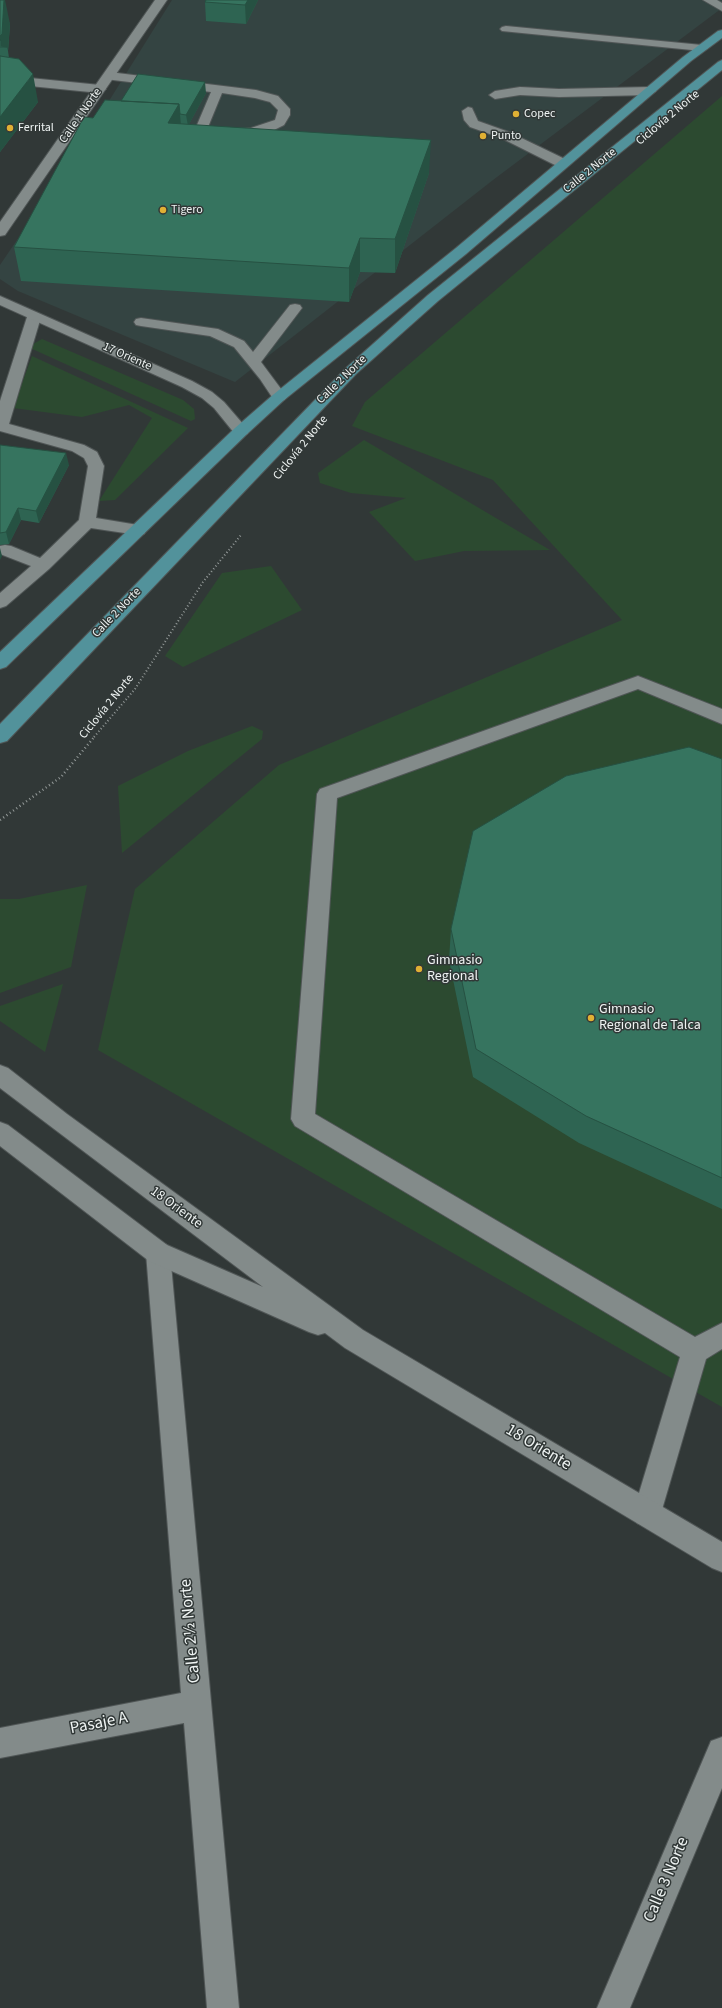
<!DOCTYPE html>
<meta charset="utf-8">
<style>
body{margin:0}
canvas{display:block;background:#313837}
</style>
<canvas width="722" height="2008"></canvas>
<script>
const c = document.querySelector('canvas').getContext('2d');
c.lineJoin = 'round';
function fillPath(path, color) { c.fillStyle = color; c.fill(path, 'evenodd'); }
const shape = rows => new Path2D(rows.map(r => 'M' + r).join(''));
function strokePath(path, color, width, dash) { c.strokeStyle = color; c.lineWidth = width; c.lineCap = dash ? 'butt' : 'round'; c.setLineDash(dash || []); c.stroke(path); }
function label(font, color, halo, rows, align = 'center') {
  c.font = font + ' "Source Sans 3",sans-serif'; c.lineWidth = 3; c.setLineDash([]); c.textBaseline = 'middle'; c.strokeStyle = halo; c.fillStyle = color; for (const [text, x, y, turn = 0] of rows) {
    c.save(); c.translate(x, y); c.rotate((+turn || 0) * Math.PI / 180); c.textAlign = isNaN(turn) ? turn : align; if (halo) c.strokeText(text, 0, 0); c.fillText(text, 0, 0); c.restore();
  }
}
fillPath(shape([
 [172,0,722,0,722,8,493,180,235,382,18,291,0,279,0,265,79,149]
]), '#344442');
fillPath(shape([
 [722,96,722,1407,98,1050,135,889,279,765,622,620,493,480,352,426,365,402],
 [42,339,183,400,194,409,195,419,191,421,28,347],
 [32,356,188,428,115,500,99,501,152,418,129,405,82,417,13,408],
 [364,440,550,550,464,551,415,561,369,512,406,498,351,493,320,483,318,473],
 [271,566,302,610,183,667,165,656,222,573],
 [252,726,263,731,262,739,122,853,118,786,188,751],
 [87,885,71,967,0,993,0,899,19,899],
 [63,984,45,1052,0,1021,0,1006]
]), '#2c4a30');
const lane = shape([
 [703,0,717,0,722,3,722,11,703,0],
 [506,26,702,45,708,48,702,51,502,31,500,29,502,27,506,26],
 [109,72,256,90,278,96,290,109,290,115,284,125,274,130,251,136,229,136,227,133,229,130,251,128,275,120,278,110,270,102,255,98,222,93,206,132,200,136,194,132,211,92,105,79,103,76,109,72],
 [520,87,559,89,650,87,656,91,650,95,559,97,520,95,495,99,489,95,495,91,520,87],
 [468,107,472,108,478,121,509,132,569,161,570,164,564,168,559,167,501,138,470,127,464,120,462,111,468,107],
 [295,304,300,305,302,308,261,362,287,397,284,400,279,402,274,400,260,379,234,347,210,336,141,326,136,325,134,322,136,319,141,318,218,329,244,341,253,352,290,305,295,304],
 [34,313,39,314,41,317,9,424,84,445,97,452,104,466,96,518,144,526,146,530,144,534,138,535,91,528,49,569,6,606,0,608,0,593,31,566,0,554,0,546,5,545,11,546,40,558,79,520,88,466,84,458,72,451,0,431,0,401,27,317,29,314,34,313],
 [638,676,722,709,722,724,638,689,337,798,315,1114,695,1337,722,1323,722,1349,706,1359,661,1513,657,1523,647,1527,637,1523,633,1513,680,1357,295,1126,291,1119,317,794,320,789,638,676]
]);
const street = shape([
 [0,75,100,85,106,89,100,93,0,83,0,75],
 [158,1241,167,1245,170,1253,239,2008,207,2008,184,1723,0,1758,0,1728,181,1693,146,1253,149,1245,158,1241],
 [722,1737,722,1788,630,2008,597,2008,711,1741,722,1737]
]);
const secondary = shape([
 [155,0,167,0,5,235,0,236,0,222,155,0],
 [0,296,192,381,212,392,224,402,249,431,247,434,241,436,235,434,214,408,202,398,182,387,0,305,0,296],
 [0,1065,8,1068,67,1114,363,1330,722,1542,722,1572,712,1568,345,1348,325,1333,318,1335,309,1332,149,1261,0,1146,0,1122,8,1125,167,1245,263,1287,0,1088,0,1065]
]);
const primary = shape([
 [722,30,722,38,691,61,466,254,284,400,247,434,6,667,0,669,0,652,235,428,274,394,456,248,683,57,718,31,722,30],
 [722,60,722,70,438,301,356,374,7,741,0,743,0,724,346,368,428,295,718,62,722,60]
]);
strokePath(lane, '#505656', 2);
strokePath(street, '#505656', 2);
strokePath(secondary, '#505656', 2);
strokePath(primary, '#505656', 2);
strokePath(shape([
 [94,737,135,689,203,582,241,535]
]), '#939998', 2, [1, 2.5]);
strokePath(shape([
 [0,820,61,777,95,736]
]), '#939998', 2.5, [1, 3]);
fillPath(lane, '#838b8a');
fillPath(street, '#838b8a');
fillPath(secondary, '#838b8a');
fillPath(primary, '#52929b');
fillPath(shape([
 [0,0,10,24,8,51,9,58,38,102,0,152],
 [206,0,258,0,246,24,206,21,205,2],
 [206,93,189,124,429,173,395,273,360,272,349,302,21,281,14,247,93,118,121,101],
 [0,445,69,465,39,523,21,520,9,544,0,545],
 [722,759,722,1209,579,1143,473,1077,449,960,451,929]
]), '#2e6452');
fillPath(shape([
 [4,0,5,0,10,24,8,51,7,47,0,47,0,36],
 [248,0,258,0,246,24,245,5],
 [33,74,38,102,0,152,0,117],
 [205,82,206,93,188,126,186,115],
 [179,104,182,136,168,123],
 [431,140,429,173,395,273,395,239],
 [360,238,360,272,349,302,349,268],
 [66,453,69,465,39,523,36,511],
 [18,508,21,520,9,544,6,532],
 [0,548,2,556,0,560]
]), '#265142');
const building = shape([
 [0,0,4,0,2,34,0,36,0,0],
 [206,0,248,0,245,5,205,2,206,0],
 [0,40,1,41,1,46,7,47,0,47,0,40],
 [0,56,19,59,33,74,0,117,0,56],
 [138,74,205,82,186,115,180,114,179,104,121,101,138,74],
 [105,100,179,104,168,123,431,140,395,239,360,238,349,268,14,247,84,117,93,118,105,100],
 [0,445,66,453,36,511,18,508,6,532,0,533,0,445],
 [689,747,722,759,722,1178,586,1116,476,1049,451,929,473,831,566,776,689,747]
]);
fillPath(building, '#36745f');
strokePath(building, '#265142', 1);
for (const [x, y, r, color] of [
 [516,114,4,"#e0b034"],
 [10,128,4,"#e0b034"],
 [483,136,4,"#e0b034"],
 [163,210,4,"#e0b034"],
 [419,969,4,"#e0b034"],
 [591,1018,4,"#e0b034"]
]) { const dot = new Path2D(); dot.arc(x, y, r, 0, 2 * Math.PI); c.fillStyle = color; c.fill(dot); strokePath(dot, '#313837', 1.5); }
label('12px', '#eff4f3', '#313837', [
 ["Copec",524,114],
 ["Ferrital",18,128],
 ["Punto",491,136],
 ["Tigero",171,210]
], 'left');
label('12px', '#eff4f3', '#313837', [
 ["Calle 1 Norte",81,116,-55],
 ["Ciclovía 2 Norte",668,118,-40],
 ["Calle 2 Norte",590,171,-39],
 ["17 Oriente",127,357,24],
 ["Calle 2 Norte",342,380,-44],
 ["Ciclovía 2 Norte",301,448,-51],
 ["Calle 2 Norte",117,613,-46],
 ["Ciclovía 2 Norte",107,707,-51]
]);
label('14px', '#eff4f3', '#313837', [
 ["Gimnasio",427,961],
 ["Regional",427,977],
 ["Gimnasio",599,1010],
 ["Regional de Talca",599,1026]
], 'left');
label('14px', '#eff4f3', '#313837', [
 ["18 Oriente",176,1208,36]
]);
label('17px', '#eff4f3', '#313837', [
 ["18 Oriente",538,1448,31],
 ["Calle 2½ Norte",191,1631,-95],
 ["Pasaje A",99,1724,-11],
 ["Calle 3 Norte",667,1880,-67]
]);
</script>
